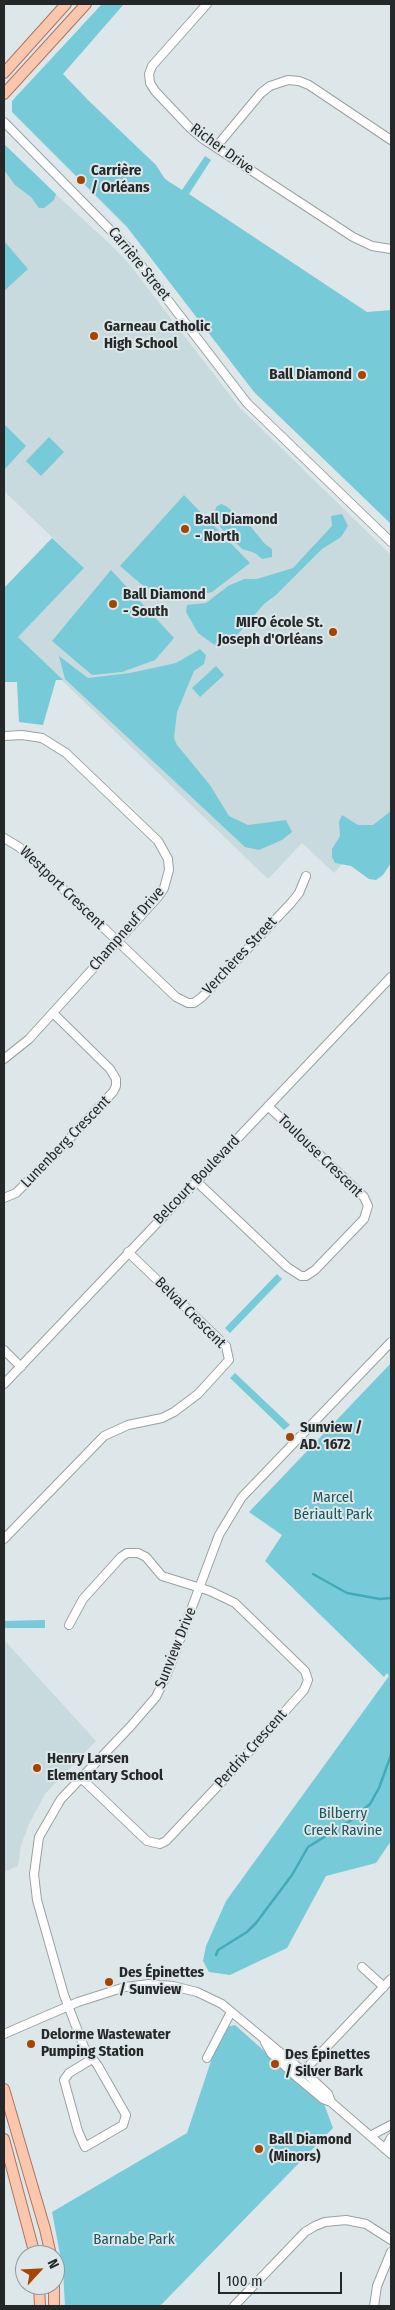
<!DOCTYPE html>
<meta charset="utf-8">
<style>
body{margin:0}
#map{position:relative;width:395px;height:2310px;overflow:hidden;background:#dde6e8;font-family:"Fira Sans Condensed",sans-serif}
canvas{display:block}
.frame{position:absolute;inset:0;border:5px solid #252829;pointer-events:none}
.north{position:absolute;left:15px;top:2245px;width:50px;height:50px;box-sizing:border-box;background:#dde6e8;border:1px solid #939a9c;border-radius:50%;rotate:65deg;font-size:14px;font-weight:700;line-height:20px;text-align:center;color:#252829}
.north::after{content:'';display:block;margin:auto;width:18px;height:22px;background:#a64502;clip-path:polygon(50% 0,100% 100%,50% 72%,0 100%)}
.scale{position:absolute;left:218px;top:2272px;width:124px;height:22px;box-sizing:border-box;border:2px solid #252829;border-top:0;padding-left:6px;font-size:15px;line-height:18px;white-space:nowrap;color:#252829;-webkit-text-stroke:4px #dde6e8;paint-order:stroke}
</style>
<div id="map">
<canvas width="395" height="2310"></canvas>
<div class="frame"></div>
<div class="north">N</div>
<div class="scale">100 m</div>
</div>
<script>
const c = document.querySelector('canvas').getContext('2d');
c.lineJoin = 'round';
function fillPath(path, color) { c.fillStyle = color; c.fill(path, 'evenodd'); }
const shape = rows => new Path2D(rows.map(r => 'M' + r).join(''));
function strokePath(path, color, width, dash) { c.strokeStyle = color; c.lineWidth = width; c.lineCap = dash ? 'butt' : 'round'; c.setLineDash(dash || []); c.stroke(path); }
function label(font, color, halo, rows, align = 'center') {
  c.font = font + ' "Fira Sans Condensed",sans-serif'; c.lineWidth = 4; c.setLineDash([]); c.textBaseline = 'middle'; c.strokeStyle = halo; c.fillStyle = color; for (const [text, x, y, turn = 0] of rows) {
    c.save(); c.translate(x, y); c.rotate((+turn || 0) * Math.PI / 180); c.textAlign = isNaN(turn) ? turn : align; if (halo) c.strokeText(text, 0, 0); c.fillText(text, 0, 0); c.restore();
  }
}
fillPath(shape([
 [4,153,12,154,111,245,130,265,239,407,391,555,391,812,334,873,302,843,268,879,17,637,84,568,4,491],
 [4,1640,96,1741,45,1794,29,1824,21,1845,18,1866,4,1872]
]), '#c8dadd');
fillPath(shape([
 [102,4,124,4,63,74,89,101,156,165,165,179,182,190,205,156,211,160,189,194,367,312,391,310,391,524,254,392,127,227,12,112,12,101],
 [4,144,56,194,54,200,44,208,39,208,31,197,15,185,4,170],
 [4,241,28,269,4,291],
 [4,424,26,446,4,470],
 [49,437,64,452,41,476,26,461],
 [184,495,250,563,212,592,180,600,163,597,141,584,120,566],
 [221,504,226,506,251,527,265,544,272,549,272,557,262,559,255,553,242,549,221,528,216,521,215,513,216,507],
 [342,514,348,526,341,537,322,549,276,595,264,604,232,641,216,646,198,633,186,612,187,605,206,603,228,586,244,579,257,579,293,568,332,526,331,516],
 [52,538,84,568,18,637,63,680,56,680,43,725,19,722,17,682,4,682,4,588],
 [111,570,174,638,155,660,122,672,92,675,52,641],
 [200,649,206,655,204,664,194,671,177,712,174,738,177,745,210,785,229,816,248,825,286,820,292,832,282,840,259,850,245,847,65,679,59,656,88,678,130,673,176,663],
 [216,666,224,675,200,697,192,688],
 [391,811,391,863,383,875,376,880,369,879,351,866,335,863,332,857,332,849,340,836,339,822,342,815,358,825,373,825],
 [277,1274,282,1279,230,1333,225,1328],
 [391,1363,391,1841,376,1863,326,1876,287,1948,230,1975,209,1972,203,1961,206,1946,226,1901,389,1676,387,1673,384,1677,265,1561,282,1535,249,1512],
 [235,1373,290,1425,284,1430,230,1378],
 [45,1620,45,1628,4,1628,4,1621],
 [235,2025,324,2104,333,2128,160,2306,65,2306,63,2270,52,2212,187,2133,222,2028]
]), '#77cbd8');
strokePath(shape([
 [313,1574,347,1593,380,1599,391,1598],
 [216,1955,218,1950,247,1932,256,1923,292,1875,308,1847,350,1821,370,1804,379,1788,391,1755]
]), '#43aab8', 2.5);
const minor = shape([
 [207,4,152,66,149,74,150,83,155,91,191,129,203,139,353,237,372,246,391,249],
 [4,122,127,247,247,403,391,542],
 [216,147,261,93,270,86,288,80,299,81,309,85,391,140],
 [4,736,22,735,42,738,66,753,158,841,168,859,169,870,164,888,158,897,29,1039,4,1059],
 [4,838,19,847,176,997,188,1003,194,1003,202,997,291,903,299,893,306,876],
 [196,1181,287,1267,301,1276,306,1276,315,1270,364,1219,368,1206,364,1197,268,1106],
 [4,1198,16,1193,60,1149,113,1092,116,1086,116,1079,110,1069,53,1013],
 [4,1350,21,1367],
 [4,1384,391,977],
 [4,1539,104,1436,128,1425,162,1418,174,1412,198,1394,229,1360,226,1346,128,1252],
 [69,1625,83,1599,121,1557,127,1553,138,1553,146,1557,162,1576,210,1591,235,1603,305,1671,308,1680,304,1690,229,1774,166,1841,160,1844,147,1841,81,1778],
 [362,1967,384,1987],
 [4,2034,78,2002,125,1987,149,1984,173,1986,197,1992,222,2004,311,2078,328,2094,331,2102],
 [265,2042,271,2053,298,2078,323,2099,331,2102,391,2154],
 [207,2058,231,2012],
 [92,2059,69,2073,64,2080,78,2131,85,2147,123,2125,126,2115,98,2066,84,2047,64,1995,37,1900,34,1874,39,1837,61,1799,130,1727,156,1697,167,1674,219,1535,242,1497,391,1342],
 [301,2074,391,1979],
 [370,2136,391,2125],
 [385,2149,391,2138],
 [234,2306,305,2232,315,2226,325,2222,346,2220,366,2224,391,2240],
 [374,2306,377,2286,391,2252]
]);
const major = shape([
 [4,73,66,4],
 [4,94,86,4],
 [4,2089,45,2229,51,2255],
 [4,2139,35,2255],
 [39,2285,40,2306],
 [54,2285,54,2306]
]);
strokePath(minor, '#99a2a3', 10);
strokePath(major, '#ae765c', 12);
strokePath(minor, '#fff', 8);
strokePath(major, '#fac6ad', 10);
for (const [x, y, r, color] of [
 [81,180,5,"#a64502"],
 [94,336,5,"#a64502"],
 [362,375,5,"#a64502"],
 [185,529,5,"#a64502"],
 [113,604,5,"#a64502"],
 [333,632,5,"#a64502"],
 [290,1437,5,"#a64502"],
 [37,1768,5,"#a64502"],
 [109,1982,5,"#a64502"],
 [31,2044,5,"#a64502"],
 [275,2064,5,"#a64502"],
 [259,2149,5,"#a64502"]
]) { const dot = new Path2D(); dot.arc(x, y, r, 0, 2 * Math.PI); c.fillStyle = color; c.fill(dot); strokePath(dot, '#dde6e8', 2); }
label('15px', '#252829', '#dde6e8', [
 ["Richer Drive",222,149,36],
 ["Carrière Street",139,264,51],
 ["Westport Crescent",62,888,44],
 ["Champneuf Drive",127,929,-49],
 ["Verchères Street",240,956,-47],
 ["Lunenberg Crescent",66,1142,-46],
 ["Toulouse Crescent",320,1156,44],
 ["Belcourt Boulevard",197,1180,-46],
 ["Belval Crescent",190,1313,45],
 ["Sunview Drive",176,1648,-68],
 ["Perdrix Crescent",251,1749,-48]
]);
label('bold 15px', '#252829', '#dde6e8', [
 ["Carrière",91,171],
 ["/ Orléans",91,188],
 ["Garneau Catholic",104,327],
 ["High School",104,344],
 ["Ball Diamond",352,375,"right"],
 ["Ball Diamond",195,520],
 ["- North",195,537],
 ["Ball Diamond",123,595],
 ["- South",123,612],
 ["MIFO école St.",323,623,"right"],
 ["Joseph d'Orléans",323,640,"right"],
 ["Sunview /",300,1428],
 ["AD. 1672",300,1445],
 ["Henry Larsen",47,1759],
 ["Elementary School",47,1776],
 ["Des Épinettes",119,1973],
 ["/ Sunview",119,1990],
 ["Delorme Wastewater",41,2035],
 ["Pumping Station",41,2052],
 ["Des Épinettes",285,2055],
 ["/ Silver Bark",285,2072],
 ["Ball Diamond",269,2140],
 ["(Minors)",269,2157]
], 'left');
label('15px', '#19565e', '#dde6e8', [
 ["Marcel",333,1498],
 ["Bériault Park",333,1515],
 ["Bilberry",343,1814],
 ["Creek Ravine",343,1831],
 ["Barnabe Park",134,2240]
]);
</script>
